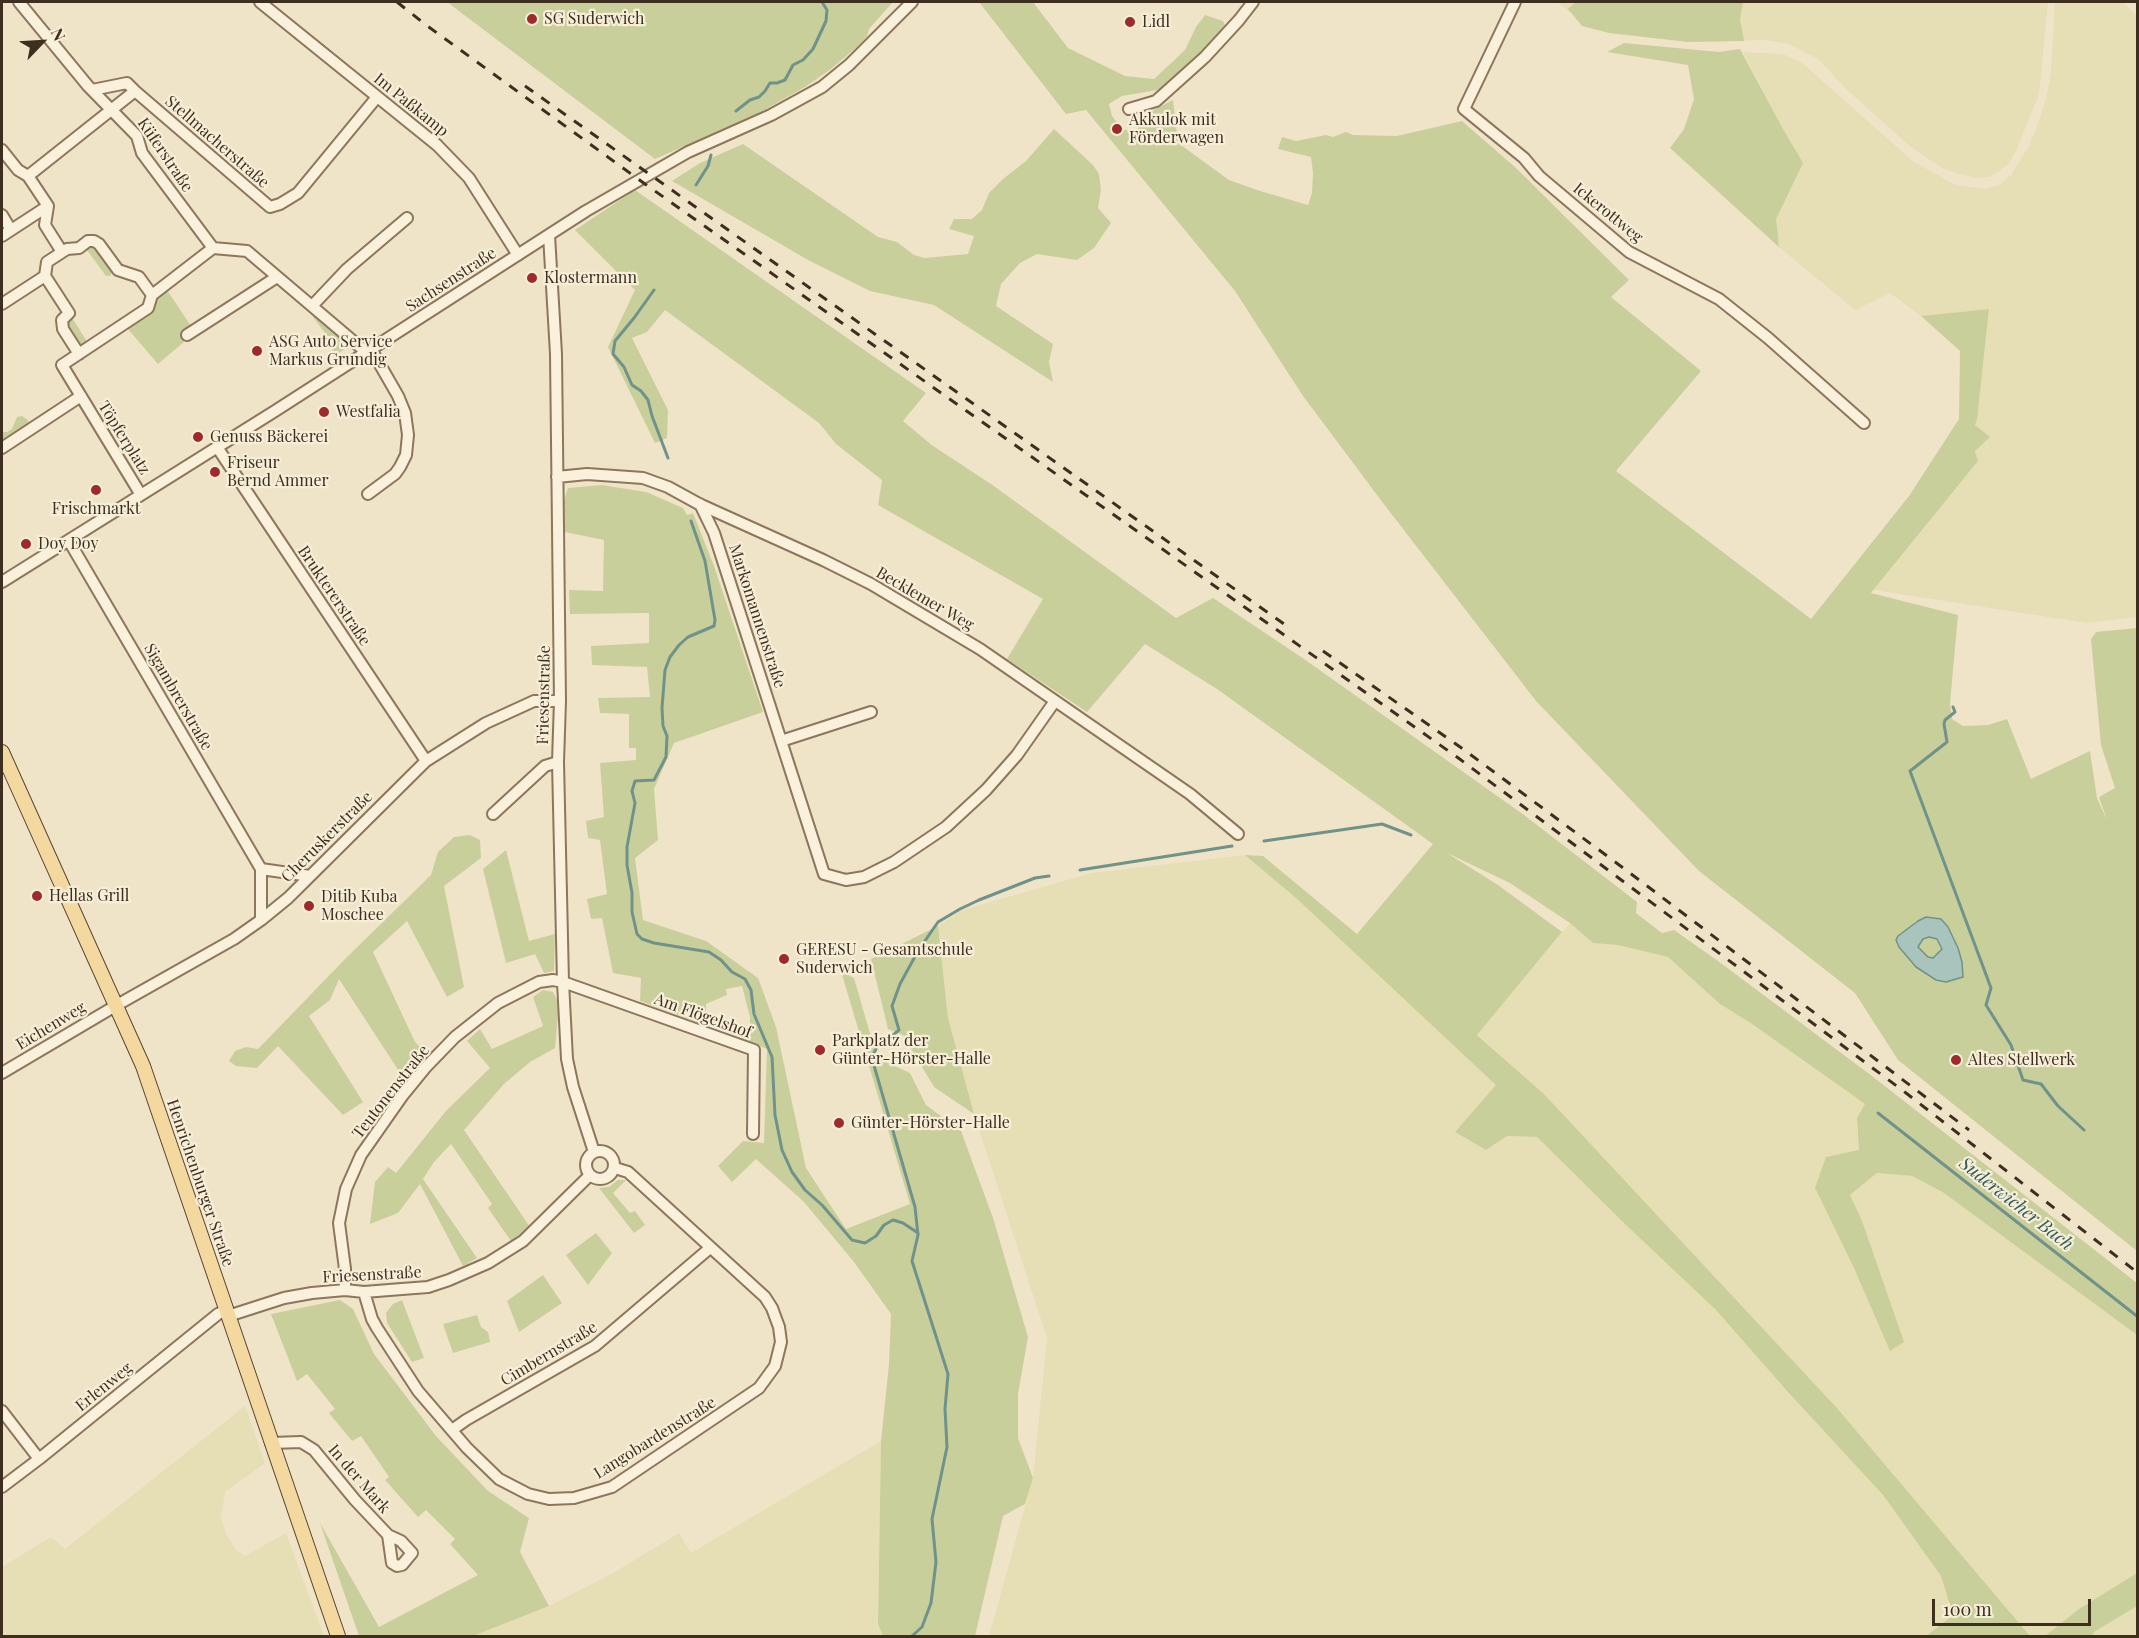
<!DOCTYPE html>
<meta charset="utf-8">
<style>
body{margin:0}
#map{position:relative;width:2139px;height:1638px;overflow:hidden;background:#f0e4c8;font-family:"Playfair Display",serif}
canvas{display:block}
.frame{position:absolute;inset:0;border:3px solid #3d2e20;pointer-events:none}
.north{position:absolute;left:12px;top:12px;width:60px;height:60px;-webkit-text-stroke:4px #f7eed8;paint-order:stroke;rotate:65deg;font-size:16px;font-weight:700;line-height:24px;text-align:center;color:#3d2e20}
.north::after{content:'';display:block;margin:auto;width:21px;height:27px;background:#3d2e20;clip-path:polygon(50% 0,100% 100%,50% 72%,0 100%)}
.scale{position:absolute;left:1932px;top:1599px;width:159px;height:27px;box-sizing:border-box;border:3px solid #3d2e20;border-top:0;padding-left:8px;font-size:18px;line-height:21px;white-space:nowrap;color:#3d2e20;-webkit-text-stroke:4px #f7eed8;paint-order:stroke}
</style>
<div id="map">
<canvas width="2139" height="1638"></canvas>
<div class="frame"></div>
<div class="north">N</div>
<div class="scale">100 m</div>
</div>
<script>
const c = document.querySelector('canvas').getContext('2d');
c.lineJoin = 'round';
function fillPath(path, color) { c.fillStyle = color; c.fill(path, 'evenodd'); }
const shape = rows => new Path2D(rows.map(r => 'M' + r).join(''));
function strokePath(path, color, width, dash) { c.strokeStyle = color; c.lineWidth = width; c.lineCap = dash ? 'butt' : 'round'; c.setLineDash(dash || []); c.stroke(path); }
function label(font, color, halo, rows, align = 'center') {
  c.font = font + ' "Playfair Display",serif'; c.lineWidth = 4.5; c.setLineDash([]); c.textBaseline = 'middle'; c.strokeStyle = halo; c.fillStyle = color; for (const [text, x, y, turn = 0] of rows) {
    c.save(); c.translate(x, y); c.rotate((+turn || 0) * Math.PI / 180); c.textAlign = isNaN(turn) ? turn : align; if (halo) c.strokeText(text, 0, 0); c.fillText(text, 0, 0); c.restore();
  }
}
fillPath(shape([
 [1557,2,2048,2,2039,94,2016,151,2008,164,1999,171,1989,177,1977,178,1959,174,1942,168,1911,147,1846,89,1818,59,1789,44,1764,40,1687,42,1592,29],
 [2055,2,2123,2,2137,16,2137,617,2087,623,1874,590,1978,461,1975,451,1989,437,1975,425,1988,309,1921,316,1890,293,1855,310,1779,247,1775,219,1783,130,1743,52,1783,54,1802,63,1914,162,1956,185,1985,189,1999,185,2011,175,2029,146,2037,126,2046,100,2051,72],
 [1245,855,1296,898,1497,1085,1455,1132,1486,1150,1507,1136,1537,1137,1627,1226,1716,1310,1787,1391,1883,1495,1941,1576,1953,1615,1926,1636,989,1636,1033,1478,1047,1338,974,1114,948,1018,938,926,962,910,1092,873],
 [1570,923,1593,943,1618,945,1668,957,1720,1004,1752,1024,1865,1104,1857,1118,1859,1150,1815,1188,1853,1266,1890,1351,1856,1208,1850,1195,1877,1173,1912,1176,1944,1193,2137,1335,2137,1573,2079,1609,2045,1636,2030,1636,1837,1408,1544,1094,1477,1034],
 [245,1406,265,1463,225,1492,221,1518,226,1534,236,1550,245,1556,286,1533,324,1636,5,1636,2,1632,2,1567,51,1537,65,1549],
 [881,1441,878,1624,883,1636,473,1636,549,1606,615,1572,679,1533,691,1553],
 [2137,1606,2137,1636,2092,1636,2094,1632]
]), '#e6deb5');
fillPath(shape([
 [447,2,893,2,869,29,867,36,859,45,831,69,805,87,759,113,655,159],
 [979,2,1033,2,1068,48,1125,76,1154,79,1185,50,1196,27,1205,15,1223,21,1226,28,1219,37,1163,89,1122,96,1109,104,1112,116,1122,129,1135,132,1148,113,1173,100,1178,143,1229,180,1257,190,1308,205,1312,193,1313,173,1311,157,1278,149,1282,137,1296,141,1326,135,1333,137,1346,132,1353,135,1397,136,1462,121,1516,168,1629,280,1611,297,1701,371,1616,471,1811,619,1909,496,1959,419,1960,351,1921,316,1989,309,1977,419,1975,425,1990,437,1975,451,1978,461,1871,593,1958,615,1950,703,1952,719,1963,726,1988,725,2007,719,2031,779,2090,751,2097,798,2107,820,2099,797,2115,788,2101,745,2091,639,2096,632,2137,628,2137,1251,1898,1060,1855,993,1699,871,1536,701,1383,503,1303,396,1235,291,1086,110,1066,114],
 [1926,917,1941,919,1948,927,1958,948,1962,962,1962,977,1936,980,1928,976,1916,967,1896,940,1918,921],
 [1576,2,1743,2,1740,20,1744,41,1688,42,1609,33,1582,26,1568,9],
 [1624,43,1719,52,1740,49,1783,129,1803,163,1776,219,1779,247,1670,148,1684,129,1694,99,1688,65,1607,52],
 [1054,129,1093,165,1099,174,1101,190,1098,208,1111,223,1094,248,1077,260,1037,254,1020,263,1001,284,996,306,1053,344,1049,362,1053,382,934,305,870,291,808,260,672,181,700,163,743,144,878,237,897,242,914,255,925,258,968,254,974,236,949,229,954,219,972,219,982,210,989,193,1003,179,1026,161],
 [635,190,926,393,903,421,933,446,991,484,1176,618,1213,598,1304,659,1524,815,1637,902,1636,913,1662,933,1674,930,1718,961,1872,1076,2137,1283,2137,1335,1944,1193,1912,1176,1877,1173,1850,1195,1862,1221,1904,1342,1890,1351,1853,1266,1815,1188,1826,1157,1859,1150,1857,1118,1865,1104,1752,1024,1720,1004,1668,957,1618,945,1593,943,1570,923,1510,883,1447,853,1498,885,1562,932,1477,1035,1544,1094,1837,1408,2030,1636,1926,1636,1953,1615,1941,1576,1883,1495,1787,1391,1716,1310,1627,1226,1537,1137,1507,1136,1486,1150,1455,1132,1496,1085,1296,898,1245,855,1263,856,1357,934,1433,844,1217,689,1145,644,1087,712,1007,659,1043,599,878,505,882,480,836,444,819,423,665,310,647,332,632,338,668,410,667,438,655,443,608,347,635,290,575,230],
 [91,244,95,246,113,270,110,276,106,276,87,250],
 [167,290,193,329,192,335,158,364,127,328,153,311,158,296],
 [317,314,351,344,350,346,334,356,329,338,313,317],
 [71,316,86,340,86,343,80,347,68,330,68,318],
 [22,416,27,419,29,423,28,425,2,442,2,432,7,432,12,429,17,417],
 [602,485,646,492,683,508,687,515,693,513,714,566,763,712,674,743,654,789,658,840,635,858,643,920,706,941,758,978,776,1027,806,1168,846,1229,910,1204,841,971,854,978,877,1058,910,1073,926,1105,961,1131,993,1218,1028,1337,1018,1394,1018,1438,1033,1478,1025,1504,1003,1516,975,1636,883,1636,878,1624,881,1441,889,1364,891,1314,854,1262,804,1202,756,1159,732,1182,718,1166,743,1141,764,1143,767,1049,725,1031,750,1029,750,1017,742,986,726,989,727,995,706,1004,706,1019,697,1022,640,1001,641,978,613,973,602,918,591,919,587,899,607,894,600,840,588,838,586,821,604,817,600,763,636,760,636,748,629,748,629,714,600,713,598,698,650,697,647,667,592,665,591,646,649,643,649,613,570,614,569,590,603,591,604,540,565,532,564,500,568,488],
 [470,835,480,840,481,858,444,886,464,987,447,997,407,921,373,952,415,1042,428,1055,404,1079,339,979,330,1000,309,1016,363,1102,343,1115,278,1046,257,1068,236,1066,229,1061,235,1051,246,1047,258,1049,346,958,431,875,438,852,454,837],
 [506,850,529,941,555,934,554,971,544,973,535,954,506,963,483,869],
 [938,926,948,1018,974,1114,934,1087,903,1035,888,1029,871,959],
 [1929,937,1937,939,1942,949,1934,958,1928,957,1918,947,1923,939],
 [543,990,553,992,559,1004,555,1048,530,1062,504,1084,464,1130,530,1227,511,1241,488,1208,492,1204,451,1144,434,1162,423,1179,477,1258,463,1266,420,1184,398,1213,370,1224,375,1182,388,1167,396,1173,446,1111,490,1068,467,1041,480,1029,492,1049,543,1026,533,997],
 [618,1180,626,1180,613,1193,630,1213,635,1211,645,1225,634,1233,599,1188,609,1187],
 [596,1233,612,1253,588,1285,566,1255],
 [543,1275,562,1303,519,1332,507,1301],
 [340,1300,353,1309,374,1354,436,1436,488,1491,529,1518,520,1552,549,1606,473,1636,359,1636,320,1523,379,1627,478,1575,450,1544,455,1539,426,1510,418,1517,385,1480,389,1477,361,1436,352,1441,329,1413,335,1409,307,1374,297,1381,271,1314],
 [402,1300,424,1358,412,1362,387,1323,386,1313,393,1304],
 [477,1315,481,1327,488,1332,490,1342,453,1353,443,1324],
 [2137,1573,2137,1606,2094,1632,2092,1636,2045,1636,2079,1609]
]), '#c9cf9b');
const water = shape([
 [1926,917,1941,919,1948,927,1958,948,1962,962,1963,977,1946,982,1936,980,1916,967,1899,947,1896,940,1898,936,1918,921,1926,917],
 [1929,937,1937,939,1942,949,1933,958,1928,957,1918,947,1923,939,1929,937]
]);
fillPath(water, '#a9c4bc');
strokePath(water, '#6f938a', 1.5);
strokePath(shape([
 [736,111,750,100,759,97,765,91,770,83,777,83,785,80,793,65,803,60,813,49,826,21,827,10,822,2],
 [696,185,708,166,711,155],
 [654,290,634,318,615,341,613,354,624,367,632,385,641,391,648,400,652,416,668,458],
 [691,521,705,561,715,620,714,626,688,637,679,645,670,657,665,670,662,708,663,726,667,736,666,757,654,780,635,781,632,791,635,803,627,847,627,865,632,893,632,912,637,934,642,939,654,943,709,952,721,960,732,972,745,979,751,990,754,1014,772,1057,775,1115,782,1150,792,1172,805,1190,822,1205,852,1240,865,1243,876,1236,884,1225,893,1220,903,1223,918,1233],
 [1953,707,1955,712,1945,720,1944,724,1947,742,1910,771,1991,988,1986,1005,2011,1045,2023,1080,2041,1084,2058,1106,2084,1130],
 [1264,841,1382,824,1411,835],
 [1080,870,1232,846],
 [886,1041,899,1030,892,1006,900,984,918,951,938,922,960,909,979,900,1035,878,1049,876],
 [876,1049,872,1057,873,1062,915,1207,918,1235,912,1261,948,1374,945,1409,947,1447,932,1519,936,1562,931,1603,922,1627,912,1636],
 [1878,1113,2138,1317]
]), '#6f938a', 3);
const minor = shape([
 [19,2,88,86,137,136,142,153,213,248,247,251,366,352],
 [260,2,437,145,469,178,518,255],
 [1515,2,1464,109,1524,158,1539,176,1629,252,1719,299,1768,338,1864,423],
 [92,90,127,83,135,91],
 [1129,109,1156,101,1205,57,1239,20,1253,2],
 [2,150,18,170,28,176,48,206,45,225,62,252],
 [28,176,135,91,270,207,280,204,298,193,377,97],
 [2,215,11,230],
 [549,235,556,354,560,701,558,762,563,982,567,1059,573,1087,594,1152],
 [2,236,48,206],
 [2,304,45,276],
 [312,306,347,269,407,218],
 [187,335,277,277],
 [79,354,63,329,62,320,69,313,45,276,47,262,67,249,79,248,88,241,94,241,99,244,118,270,139,277,152,295],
 [217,447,426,761],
 [2,448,81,396],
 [557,477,587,474,643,478,668,487,699,504,823,560,871,584,980,649,1190,794,1238,834],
 [368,494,395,474,400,467,406,455,408,435,405,413,398,396,371,349],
 [141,495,62,365,148,308,152,295,213,248],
 [700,504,714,533,824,874,846,880,864,877,894,862,946,827,986,790,1017,755,1055,701],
 [69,541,261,869,261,920],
 [2,582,275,411,586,211,688,152,771,115,822,87,849,65,912,2],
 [781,741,871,712],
 [493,814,545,766,558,762],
 [261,869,310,876],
 [2,1073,117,1005,234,939,261,920,288,898,426,761,486,723,534,701,560,701],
 '586 1165a14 14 0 1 1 28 0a14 14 0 1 1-28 0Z',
 [345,1290,345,1269,339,1223,346,1189,361,1155,403,1095,425,1068,455,1037,498,1003,539,982,553,980,563,982,754,1050,753,1134],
 [364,1292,372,1319,377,1328,418,1391,467,1448,499,1479,528,1494,549,1499,574,1498,612,1487,759,1388,775,1366,781,1342,779,1327,772,1308,765,1297,628,1172,615,1168],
 [228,1316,284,1298,312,1293,345,1290,364,1292,402,1289,428,1287,449,1280,488,1263,523,1241,590,1175],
 [2,1411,39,1459],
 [452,1430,466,1420,595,1346,710,1248],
 [271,1443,301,1442,314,1450,355,1500,388,1535,401,1541,412,1553,402,1565,397,1566,392,1563,388,1535],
 [2,1487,39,1459,218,1314,226,1310]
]);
const major = shape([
 [2,752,143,1066,338,1636]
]);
strokePath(minor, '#8d765c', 14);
strokePath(major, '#5b4430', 16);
strokePath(minor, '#faf1dc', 10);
strokePath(major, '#f3d9a0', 14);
strokePath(shape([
 [397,2,426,25,645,184,1457,757,1906,1093,2138,1273],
 [525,86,1291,629],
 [1323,651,1463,749,1626,870,1969,1130]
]), '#3d2e20', 3, [10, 10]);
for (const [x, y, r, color] of [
 [532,19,6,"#9e2a2b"],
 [1130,22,6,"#9e2a2b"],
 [1117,129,6,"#9e2a2b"],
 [532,278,6,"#9e2a2b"],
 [257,351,6,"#9e2a2b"],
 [324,412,6,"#9e2a2b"],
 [198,437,6,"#9e2a2b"],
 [215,472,6,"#9e2a2b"],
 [96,490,6,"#9e2a2b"],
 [26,544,6,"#9e2a2b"],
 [37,896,6,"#9e2a2b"],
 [309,906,6,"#9e2a2b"],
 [784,959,6,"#9e2a2b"],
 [820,1050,6,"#9e2a2b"],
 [1956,1060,6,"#9e2a2b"],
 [839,1123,6,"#9e2a2b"]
]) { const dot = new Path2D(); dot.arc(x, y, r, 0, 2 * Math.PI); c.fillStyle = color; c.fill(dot); strokePath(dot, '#f7eed8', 2); }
label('16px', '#3d2e20', '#f7eed8', [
 ["SG Suderwich",544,19],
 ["Lidl",1142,22],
 ["Akkulok mit",1129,120],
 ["Förderwagen",1129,138],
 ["Klostermann",544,278],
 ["ASG Auto Service",269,342],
 ["Markus Grundig",269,360],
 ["Westfalia",336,412],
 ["Genuss Bäckerei",210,437],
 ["Friseur",227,463],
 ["Bernd Ammer",227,481],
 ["Frischmarkt",96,509,"center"],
 ["Doy Doy",38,544],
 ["Hellas Grill",49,896],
 ["Ditib Kuba",321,897],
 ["Moschee",321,915],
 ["GERESU - Gesamtschule",796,950],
 ["Suderwich",796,968],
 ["Parkplatz der",832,1041],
 ["Günter-Hörster-Halle",832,1059],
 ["Altes Stellwerk",1968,1060],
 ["Günter-Hörster-Halle",851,1123]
], 'left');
label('16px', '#3d2e20', '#f7eed8', [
 ["Im Paßkamp",411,105,39],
 ["Stellmacherstraße",217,142,41],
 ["Küferstraße",165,155,56],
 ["Ickerottweg",1608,213,39],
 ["Sachsenstraße",451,280,-33],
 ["Töpferplatz",124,438,58],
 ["Bruktererstraße",334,596,56],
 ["Becklemer Weg",925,599,30],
 ["Markomannenstraße",757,616,72],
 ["Friesenstraße",544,695,-89],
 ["Sigambrerstraße",178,697,60],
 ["Cheruskerstraße",327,837,-45],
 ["Am Flögelshof",703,1016,20],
 ["Eichenweg",51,1026,-31],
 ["Teutonenstraße",391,1092,-52],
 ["Henrichenburger Straße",200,1183,71],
 ["Friesenstraße",372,1275,-3],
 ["Cimbernstraße",549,1354,-31],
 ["Erlenweg",104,1387,-39],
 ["Langobardenstraße",655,1438,-32],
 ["In der Mark",359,1479,49]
]);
label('italic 18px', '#2f5d5a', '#f7eed8', [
 ["Suderwicher Bach",2016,1204,38]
]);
</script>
